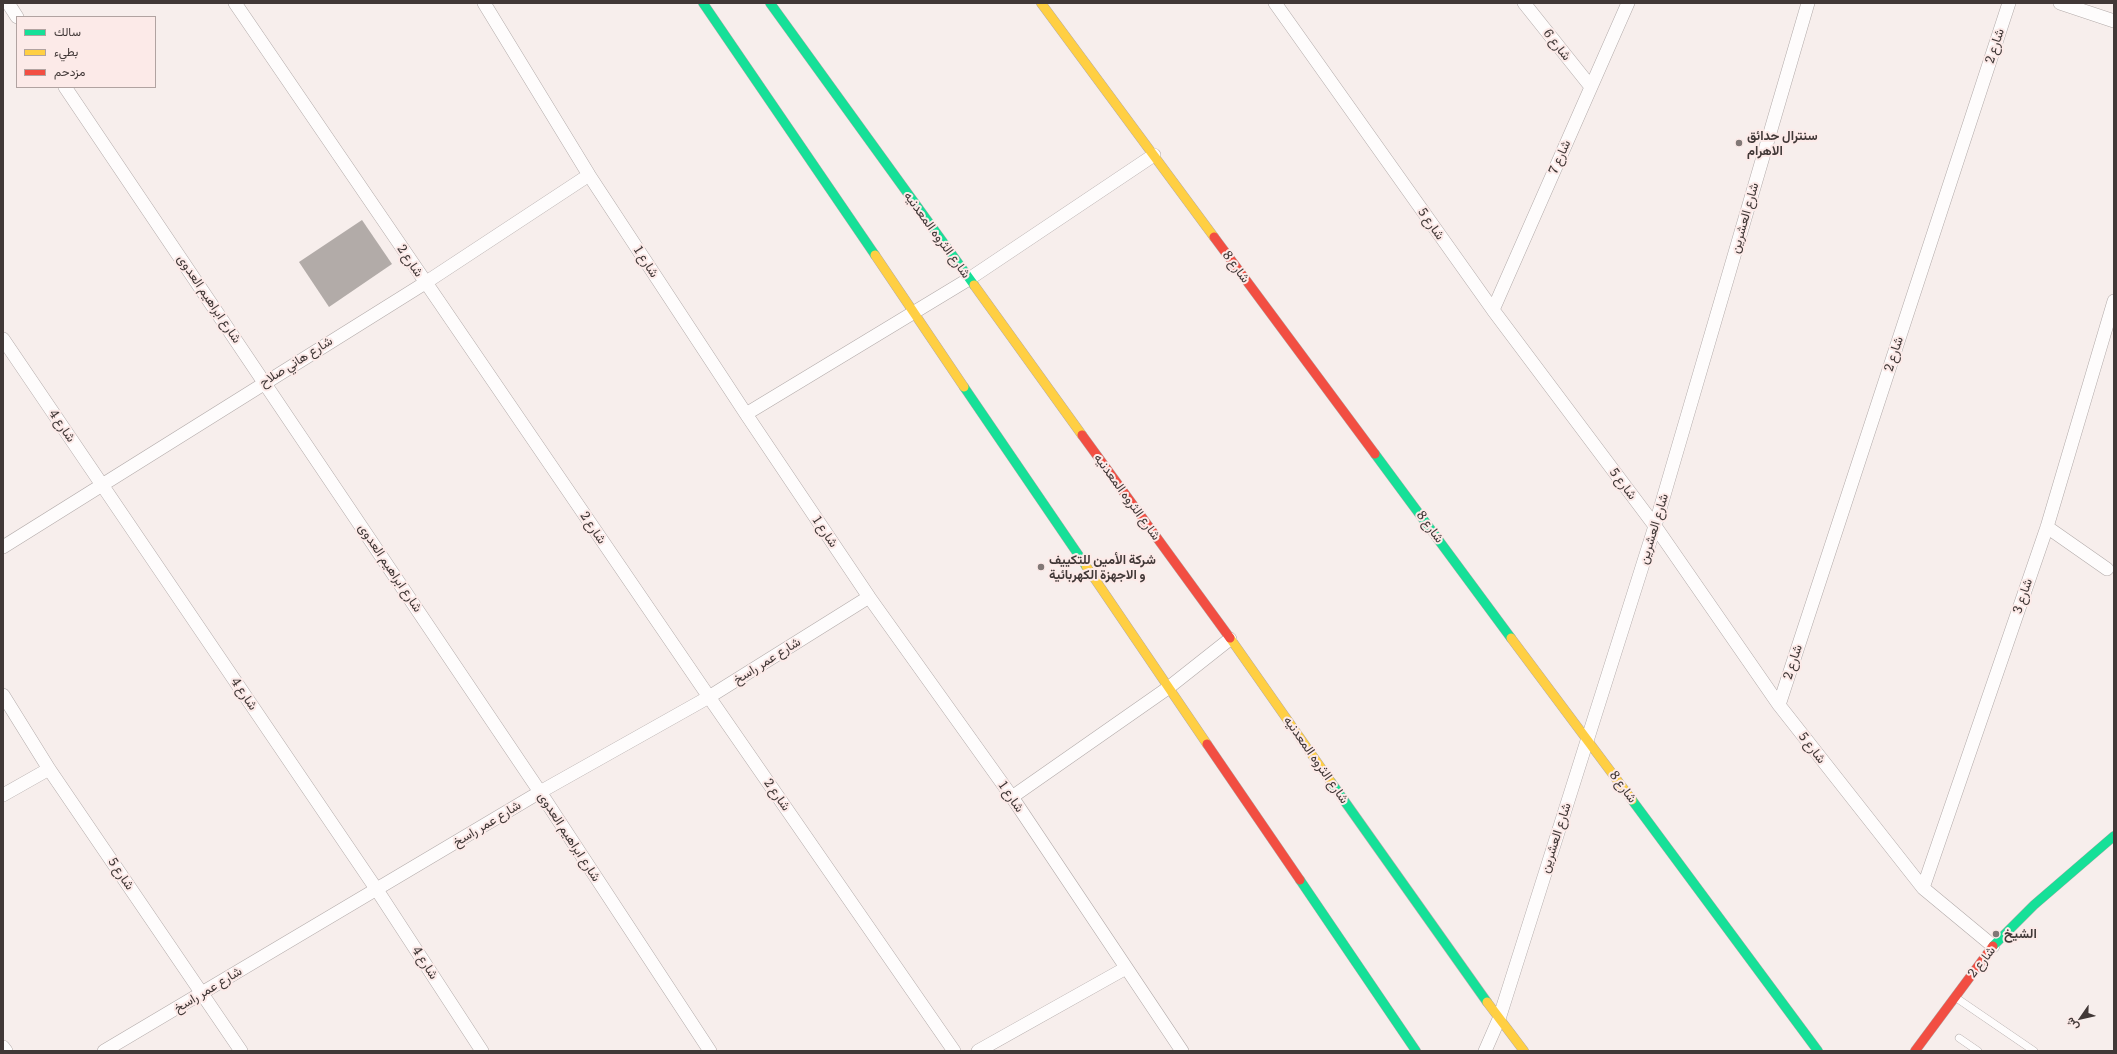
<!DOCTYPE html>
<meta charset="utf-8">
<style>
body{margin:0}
#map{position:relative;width:2117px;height:1054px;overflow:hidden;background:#f7eeec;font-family:Literata,Vazirmatn,serif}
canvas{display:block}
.frame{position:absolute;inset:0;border:4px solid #413837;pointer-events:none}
.legend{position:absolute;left:16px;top:16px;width:140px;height:72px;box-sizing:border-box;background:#fceae8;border:1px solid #b1a3a1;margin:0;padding:5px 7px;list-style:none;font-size:12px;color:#413837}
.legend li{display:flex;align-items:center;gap:8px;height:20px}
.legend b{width:20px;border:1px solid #b1a3a1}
.north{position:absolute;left:2061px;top:998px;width:40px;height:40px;-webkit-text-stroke:3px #fceae8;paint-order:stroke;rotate:236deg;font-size:11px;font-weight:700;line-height:16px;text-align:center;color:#413837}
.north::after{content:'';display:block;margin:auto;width:14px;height:18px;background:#413837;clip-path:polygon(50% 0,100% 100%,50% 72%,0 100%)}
</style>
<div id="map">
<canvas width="2117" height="1054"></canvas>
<div class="frame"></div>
<ul class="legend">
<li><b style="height:5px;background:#16e098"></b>سالك</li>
<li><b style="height:5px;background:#ffcf43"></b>بطيء</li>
<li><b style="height:5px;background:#f24e42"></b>مزدحم</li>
</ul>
<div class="north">ش</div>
</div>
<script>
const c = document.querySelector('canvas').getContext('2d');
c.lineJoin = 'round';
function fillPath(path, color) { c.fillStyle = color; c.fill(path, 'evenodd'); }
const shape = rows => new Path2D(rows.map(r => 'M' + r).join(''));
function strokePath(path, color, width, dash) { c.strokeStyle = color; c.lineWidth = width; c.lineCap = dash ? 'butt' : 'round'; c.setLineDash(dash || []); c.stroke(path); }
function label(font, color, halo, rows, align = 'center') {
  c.font = font + ' Literata,Vazirmatn,serif'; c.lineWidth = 4; c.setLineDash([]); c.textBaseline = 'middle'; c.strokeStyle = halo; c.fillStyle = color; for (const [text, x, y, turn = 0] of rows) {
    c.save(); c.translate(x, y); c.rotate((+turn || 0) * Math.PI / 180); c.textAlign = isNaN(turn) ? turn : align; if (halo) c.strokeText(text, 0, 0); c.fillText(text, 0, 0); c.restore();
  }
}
fillPath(shape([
 [362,220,392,264,329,307,299,262]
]), '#b2aba8');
const lane = shape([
 [1955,997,2034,1051],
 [1959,1038,1978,1051]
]);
const street = shape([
 [8,3,17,17],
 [235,3,709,697,954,1051],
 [484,3,589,175,746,414,869,597,1012,797,1182,1051],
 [1275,3,1493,310,1655,526,1779,705,1923,888,1993,946],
 [1524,3,1591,87],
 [2060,3,2114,21],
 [65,87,540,792,710,1051],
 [1493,310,1628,3],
 [3,339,377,890,482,1051],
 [746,414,969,279,1154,155],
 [2047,527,2107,569],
 [3,547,425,283,589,175],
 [3,695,49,769,241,1051],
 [1779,705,2009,3],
 [3,795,49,769],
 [1012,797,1168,688,1230,639],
 [1923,888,2047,527,2114,301],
 [3,1047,6,1051],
 [104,1051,540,792,709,697,869,597],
 [978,1051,1126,968],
 [1485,1051,1499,1019,1655,526,1808,3]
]);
const fast = shape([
 [703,3,875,255],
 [770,3,974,285],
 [964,387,1086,566],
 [1375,454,1511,638],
 [1331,782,1487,1002],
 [1632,800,1818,1051],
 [1300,880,1416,1051],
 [1993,946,2034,905,2114,836]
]);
const slow = shape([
 [1041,3,1214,237],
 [875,255,964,387],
 [974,285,1082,435],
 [1086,566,1207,744],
 [1230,638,1331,782],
 [1511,638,1632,800],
 [1487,1002,1524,1051]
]);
const jam = shape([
 [1214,237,1375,454],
 [1082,435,1230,638],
 [1207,744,1300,880],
 [1915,1051,1993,946]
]);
strokePath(lane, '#b2aaa9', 8);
strokePath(street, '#b2aaa9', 14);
strokePath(fast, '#b2aaa9', 10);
strokePath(slow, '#b2aaa9', 10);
strokePath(jam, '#b2aaa9', 10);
strokePath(lane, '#fefcfc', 7);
strokePath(street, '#fefcfc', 13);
strokePath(fast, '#16e098', 9);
strokePath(slow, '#ffcf43', 9);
strokePath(jam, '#f24e42', 9);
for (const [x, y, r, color] of [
 [1739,143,4,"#817876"],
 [1041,567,4,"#817876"],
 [1996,934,4,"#817876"]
]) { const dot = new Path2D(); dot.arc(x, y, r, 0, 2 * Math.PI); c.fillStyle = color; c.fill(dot); strokePath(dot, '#fceae8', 1.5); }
label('13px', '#413837', '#fceae8', [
 ["شارع 6",1557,45,52],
 ["شارع 2",1995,46,-72],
 ["شارع 7",1560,157,-66],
 ["شارع العشرين",1745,218,-74],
 ["شارع 5",1431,224,55],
 ["شارع الثروه المعدنيه",937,235,54],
 ["شارع 2",410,261,56],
 ["شارع 1",646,262,57],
 ["شارع 8",1236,267,53],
 ["شارع ابراهيم العدوى",209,299,56],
 ["شارع 2",1894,354,-72],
 ["شارع هاني صلاح",296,362,-32],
 ["شارع 4",62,426,56],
 ["شارع 5",1623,484,53],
 ["شارع الثروه المعدنيه",1127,497,54],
 ["شارع 8",1430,527,53],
 ["شارع 2",593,528,56],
 ["شارع العشرين",1654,529,-73],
 ["شارع 1",825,532,56],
 ["شارع ابراهيم العدوى",390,568,56],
 ["شارع 3",2023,596,-71],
 ["شارع عمر راسخ",767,661,-32],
 ["شارع 2",1793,662,-72],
 ["شارع 4",244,694,56],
 ["شارع 5",1812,748,52],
 ["شارع الثروه المعدنيه",1316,760,55],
 ["شارع 8",1623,787,53],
 ["شارع 2",777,795,55],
 ["شارع 1",1011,797,55],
 ["شارع عمر راسخ",487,824,-31],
 ["شارع ابراهيم العدوى",569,837,57],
 ["شارع العشرين",1556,838,-72],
 ["شارع 5",121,874,56],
 ["شارع 2",1982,962,-52],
 ["شارع 4",425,963,57],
 ["شارع عمر راسخ",208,990,-31]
]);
label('bold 13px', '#413837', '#fceae8', [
 ["سنترال حدائق",1747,136],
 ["الاهرام",1747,151],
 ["شركة الأمين للتكييف",1049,560],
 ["و الاجهزة الكهربائية",1049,575],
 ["الشيخ",2004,934]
], 'left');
</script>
